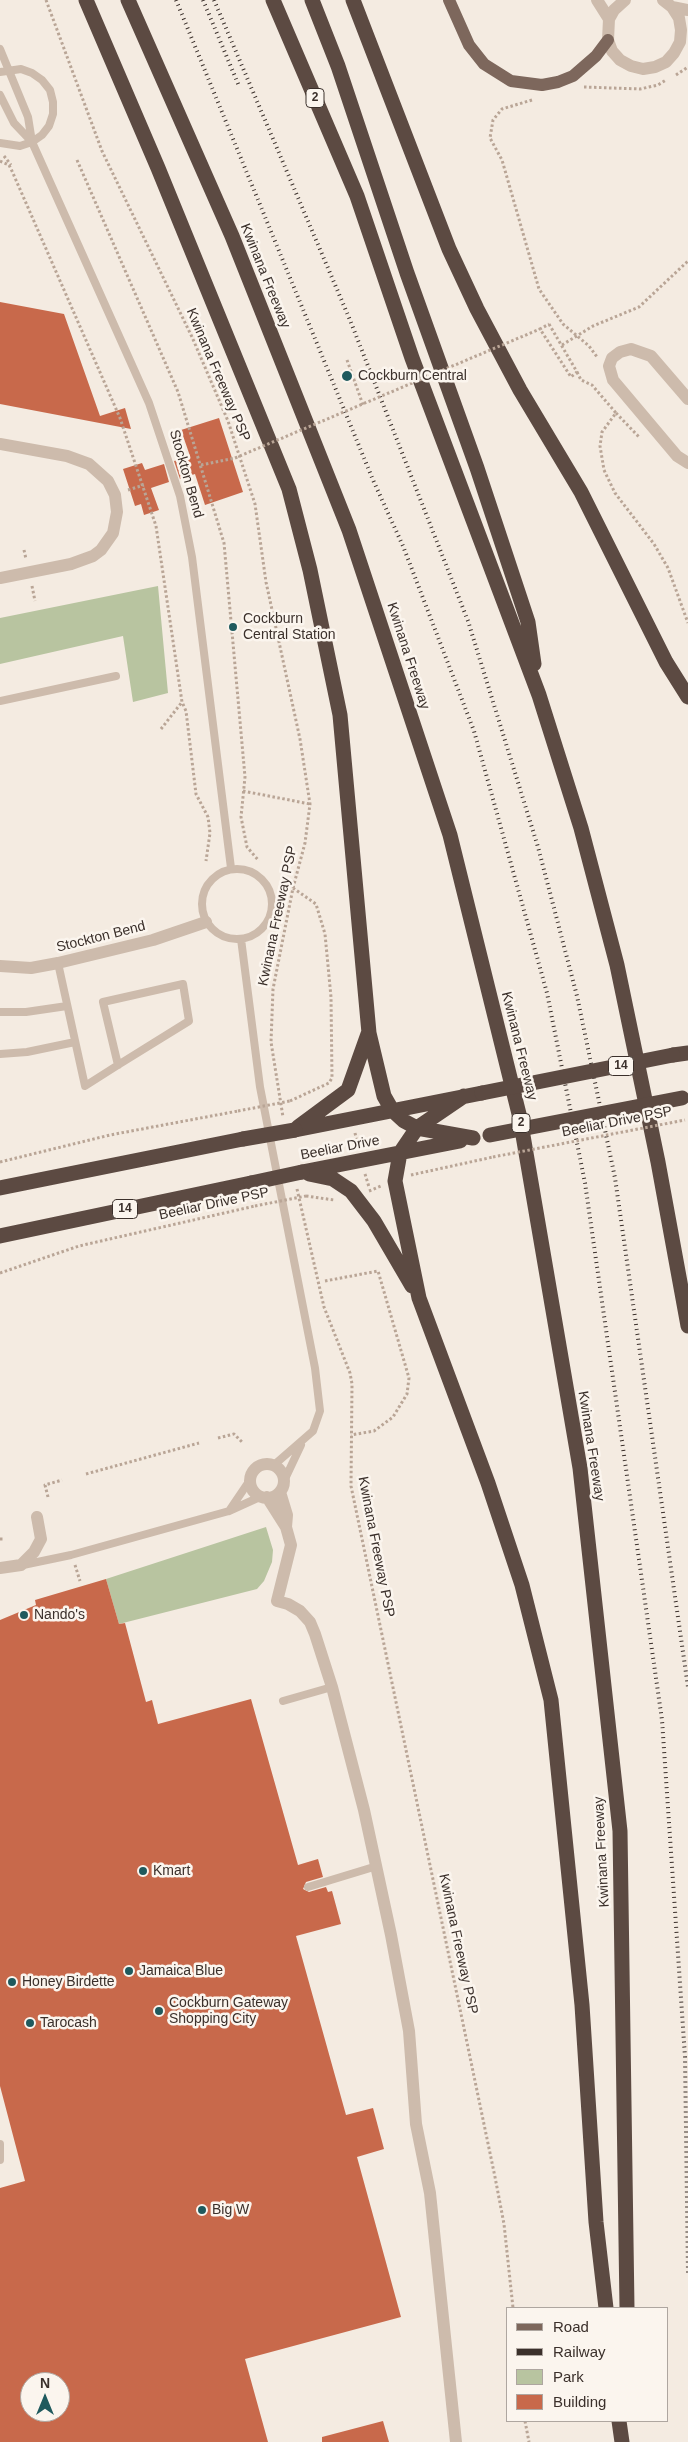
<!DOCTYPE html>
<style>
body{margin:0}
#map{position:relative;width:688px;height:2442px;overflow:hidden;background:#f4ebe1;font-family:Arial,sans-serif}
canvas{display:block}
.legend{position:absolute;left:506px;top:2307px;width:162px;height:115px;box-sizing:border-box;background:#fbf5ee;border:1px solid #aea6a0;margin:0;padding:6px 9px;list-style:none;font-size:15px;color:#3b302b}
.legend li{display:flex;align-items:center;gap:10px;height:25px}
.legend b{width:25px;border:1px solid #aea6a0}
.north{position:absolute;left:20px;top:2372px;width:50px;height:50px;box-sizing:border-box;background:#fbf5ee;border:1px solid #aea6a0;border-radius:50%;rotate:0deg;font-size:14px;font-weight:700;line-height:20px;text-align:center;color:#3b302b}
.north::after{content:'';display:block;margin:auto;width:18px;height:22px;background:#1f5a5e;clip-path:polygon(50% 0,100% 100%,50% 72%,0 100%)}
</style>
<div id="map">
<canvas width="688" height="2442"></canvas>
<ul class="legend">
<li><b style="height:6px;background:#7d675c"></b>Road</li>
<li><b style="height:6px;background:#3b302b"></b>Railway</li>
<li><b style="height:14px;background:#b8c4a0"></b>Park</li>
<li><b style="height:14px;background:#c8694b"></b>Building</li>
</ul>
<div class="north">N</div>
</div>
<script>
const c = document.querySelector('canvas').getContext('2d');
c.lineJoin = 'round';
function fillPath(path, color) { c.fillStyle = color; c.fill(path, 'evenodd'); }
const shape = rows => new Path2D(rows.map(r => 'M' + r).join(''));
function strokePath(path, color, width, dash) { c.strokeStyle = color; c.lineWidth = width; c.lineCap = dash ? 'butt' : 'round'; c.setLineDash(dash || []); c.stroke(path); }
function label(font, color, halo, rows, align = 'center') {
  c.font = font + ' Arial,sans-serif'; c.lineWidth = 5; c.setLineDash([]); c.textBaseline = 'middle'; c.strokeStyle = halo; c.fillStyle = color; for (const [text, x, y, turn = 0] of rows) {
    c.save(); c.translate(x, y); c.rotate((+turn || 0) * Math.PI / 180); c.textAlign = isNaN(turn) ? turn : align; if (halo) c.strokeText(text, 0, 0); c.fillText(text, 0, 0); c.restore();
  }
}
fillPath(shape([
 [158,586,168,693,133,702,123,636,0,664,0,618],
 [266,1527,273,1550,272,1562,264,1581,257,1589,119,1624,106,1579]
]), '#b8c4a0');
fillPath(shape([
 [0,302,64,314,100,416,125,408,131,429,0,404],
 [219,418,243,492,205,505,195,474,180,479,174,461,190,456,181,430],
 [142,463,145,470,164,464,169,482,151,488,159,510,144,515,141,504,135,506,123,469],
 [106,1579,119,1624,125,1623,146,1702,152,1700,158,1724,251,1699,298,1865,318,1859,323,1877,306,1882,303,1889,309,1892,326,1887,328,1892,332,1891,341,1924,296,1936,346,2115,373,2108,384,2149,357,2157,401,2317,245,2359,268,2442,0,2442,0,2188,25,2181,0,2086,0,1620,36,1605,35,1600],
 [30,2382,60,2382,60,2412,30,2412],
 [383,2421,389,2442,322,2442,322,2437]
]), '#c8694b');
strokePath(shape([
 [46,0,102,151,192,337,228,421,255,504,266,582,300,739,310,804,305,843,293,888,273,989,271,1042,283,1117],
 [676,75,688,67],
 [584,87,640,89,658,85,666,80],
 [532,100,502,109,493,120,490,138,502,160,539,289,563,324,589,346,597,357],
 [4,156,11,165],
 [77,160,178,392,224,543,245,777,241,817,247,847,259,861],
 [0,161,9,165,12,171,120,418,156,526,182,702,186,711,196,794,208,817,210,833,206,861],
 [549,324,577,372,571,377,540,329,549,324],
 [562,345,593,326,639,307,688,261],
 [347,360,363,405],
 [577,372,581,380,592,385,616,413,602,432,600,446,604,470,615,493,654,544,668,568,688,623],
 [616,413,640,438],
 [201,465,235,458],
 [128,490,144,485],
 [24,550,26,559],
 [32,586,35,601],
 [161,729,182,702],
 [243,791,310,804],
 [290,1101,329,1083,332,1078,331,997,325,934,316,904,293,888],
 [355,1133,358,1146],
 [0,1162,110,1135,238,1111],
 [365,1174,369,1187],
 [411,1175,493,1157],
 [297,1189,324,1307,350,1373,352,1384,351,1486,495,2177,504,2224,513,2308],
 [369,1191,381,1186],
 [306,1196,334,1200],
 [0,1273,79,1246,255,1206],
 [325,1281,378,1271,409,1378,407,1394,393,1417,374,1431,351,1435],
 [218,1438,234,1434,242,1442],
 [86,1474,199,1443],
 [48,1497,45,1485,62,1480],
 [0,1539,3,1539],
 [75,1565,80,1581],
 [525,2421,529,2442]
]), '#b9a596', 3, [2.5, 2.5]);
strokePath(shape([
 [0,49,28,117,32,142,149,403,180,496,192,557,231,868],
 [0,72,21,69,32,73,42,80,50,90,53,102,53,114,49,126,42,135,32,142,20,146,0,143],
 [0,95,14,123,32,142],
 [0,701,116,676],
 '202 904a35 35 0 1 1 70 0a35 35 0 1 1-70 0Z',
 [241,939,260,1087,315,1368,320,1411,313,1431,274,1465],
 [58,963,85,1086,118,1065,189,1021,183,984,103,1002,118,1065],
 [0,1012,26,1012,67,1006],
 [0,1054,27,1052,75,1042],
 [284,1481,301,1445],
 [229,1511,250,1480],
 [23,1565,71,1555,229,1511,262,1496],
 [283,1701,332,1687],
 [308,1887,377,1866],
 [0,2144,0,2160]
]), '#cdbbac', 8);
strokePath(shape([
 [597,0,609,19],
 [625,0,614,10,609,19,608,40,612,51,620,60,631,66,643,69,655,67,666,62,674,53,680,42,681,30,679,18,672,7,663,0],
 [672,7,688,10],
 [688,399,651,356,631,349,620,352,612,358,609,366,613,380,677,456,688,463],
 [0,444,67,456,89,464,108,481,115,495,117,512,113,533,101,550,93,556,71,564,0,578],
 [0,966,31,968,58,963,153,940,206,922],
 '250 1481a17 17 0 1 1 34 0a17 17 0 1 1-34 0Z',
 [280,1492,287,1515,286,1527],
 [267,1497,286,1527,291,1545,277,1601,288,1604,300,1611,310,1622,315,1634,332,1687,364,1810,391,1935,409,2031,416,2124,430,2193,456,2442],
 [0,1568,21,1565,34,1552,41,1539,37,1517]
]), '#cdbbac', 12);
strokePath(shape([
 [449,0,469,45,484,64,511,81,542,85,558,82,573,76,596,56,608,40]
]), '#7d675c', 12);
strokePath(shape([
 [86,0,158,168,289,489,310,570,340,715,369,1033,384,1096,392,1110,404,1121,417,1128,473,1138],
 [128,0,232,236,349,530,450,835,520,1118,580,1468,620,1831,627,2308],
 [273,0,357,196,412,358,539,695,581,828,617,965,658,1162,688,1326],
 [312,0,338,66,407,273,477,468,528,622,534,664],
 [353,0,449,249,477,309,520,390,581,492,666,662,688,697],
 [673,1055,688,1053],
 [464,1096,417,1128,400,1153,395,1181,419,1298,488,1483,522,1585,551,1700,582,2005,596,2222,606,2308],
 [298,1127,348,1090,368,1034],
 [295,1130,482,1093],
 [302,1172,460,1141],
 [309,1174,333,1179,351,1191,374,1221,412,1286],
 [0,1188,243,1139],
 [0,1236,251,1183],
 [619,2421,622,2442]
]), '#5c4a42', 15);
strokePath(shape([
 [176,0,373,480,403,546,474,731,547,993,585,1183,662,1720,685,2057,688,2273],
 [203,0,239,86],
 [214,0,350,320,468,621,538,847,577,996,615,1178,688,1687]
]), '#3b302b', 4, [1, 4]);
strokePath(shape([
 [235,458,540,329],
 [238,1111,290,1101],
 [493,1157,685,1120],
 [255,1206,306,1196]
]), '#b9a596', 3, [2.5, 2.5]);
strokePath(shape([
 [482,1093,673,1055],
 [490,1135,682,1098],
 [243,1139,295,1130],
 [251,1183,302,1172]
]), '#5c4a42', 15);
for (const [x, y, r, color] of [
 [347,376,6,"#1f5a5e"],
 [233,627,5,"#1f5a5e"],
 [24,1615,5,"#1f5a5e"],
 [143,1871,5,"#1f5a5e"],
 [129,1971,5,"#1f5a5e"],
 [12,1982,5,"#1f5a5e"],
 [159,2011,5,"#1f5a5e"],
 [30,2023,5,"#1f5a5e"],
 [202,2210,5,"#1f5a5e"]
]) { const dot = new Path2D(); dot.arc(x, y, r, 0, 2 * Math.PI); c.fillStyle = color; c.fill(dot); strokePath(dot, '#fbf5ee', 2); }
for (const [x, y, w] of [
 [315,98,18],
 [621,1066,25],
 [521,1123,18],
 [125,1209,25]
]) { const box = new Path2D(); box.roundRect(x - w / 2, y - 9.5, w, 19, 4); c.fillStyle = '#fbf5ee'; c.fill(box); strokePath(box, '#3b302b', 1); }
label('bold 12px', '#3b302b', null, [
 ["2",315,98],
 ["14",621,1066],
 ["2",521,1123],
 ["14",125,1209]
]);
label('14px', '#3b302b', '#fbf5ee', [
 ["Kwinana Freeway",265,276,68],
 ["Kwinana Freeway PSP",218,375,67],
 ["Stockton Bend",186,474,74],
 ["Kwinana Freeway",408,656,72],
 ["Kwinana Freeway PSP",278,916,-78],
 ["Stockton Bend",101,937,-14],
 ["Kwinana Freeway",519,1046,76],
 ["Beeliar Drive PSP",617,1122,-11],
 ["Beeliar Drive",340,1148,-11],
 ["Beeliar Drive PSP",214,1204,-12],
 ["Kwinana Freeway",591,1446,81],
 ["Kwinana Freeway PSP",376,1547,79],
 ["Kwinana Freeway",602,1852,-93],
 ["Kwinana Freeway PSP",458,1944,78]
]);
label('14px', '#3b302b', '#fbf5ee', [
 ["Cockburn Central",358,376],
 ["Cockburn",243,619],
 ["Central Station",243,635],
 ["Nando's",34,1615],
 ["Kmart",153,1871],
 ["Jamaica Blue",139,1971],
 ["Honey Birdette",22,1982],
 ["Cockburn Gateway",169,2003],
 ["Shopping City",169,2019],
 ["Tarocash",40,2023],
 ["Big W",212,2210]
], 'left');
</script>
